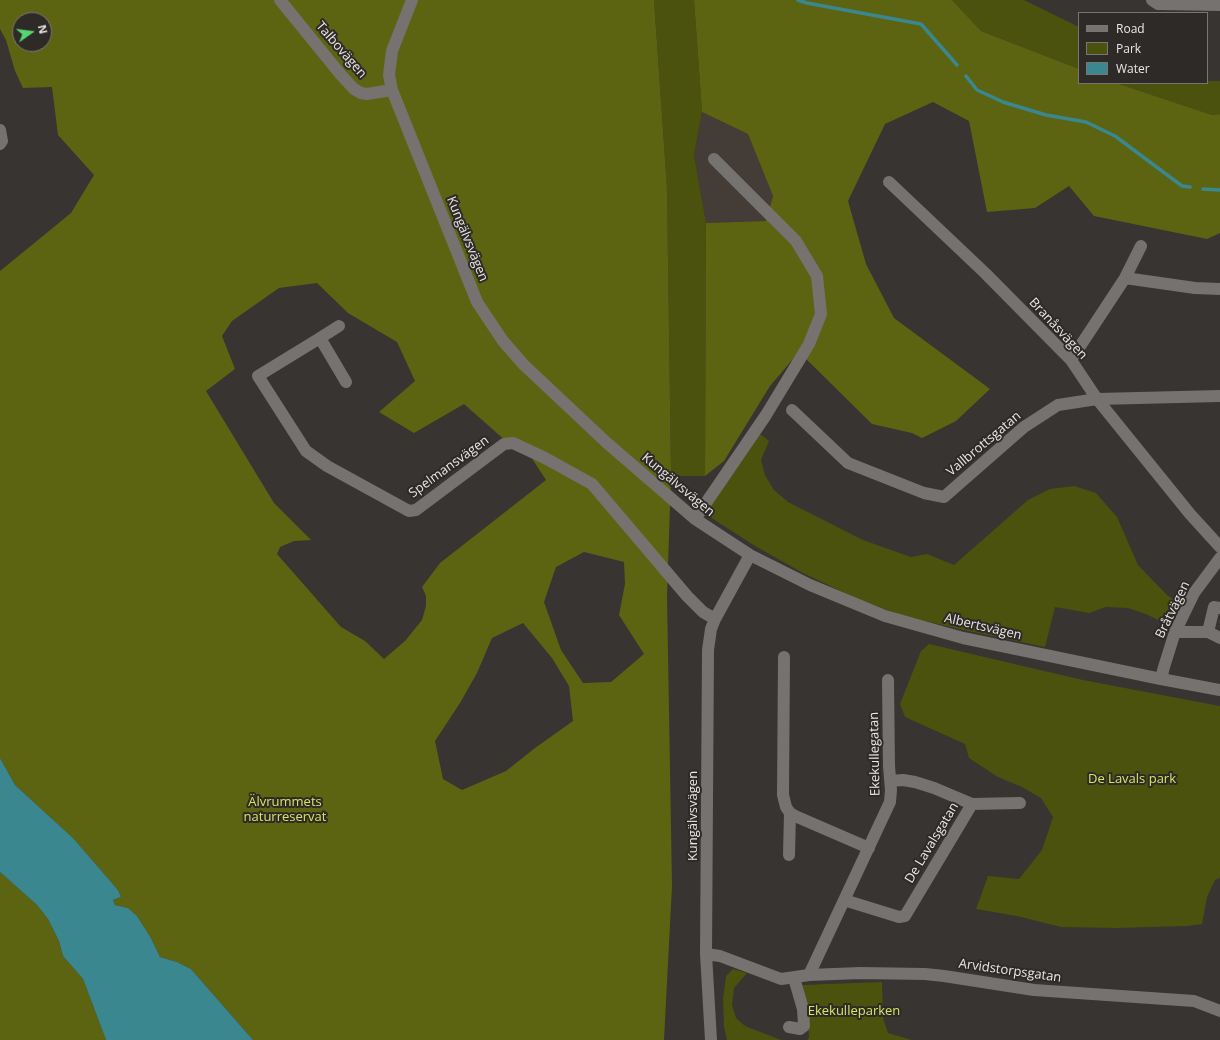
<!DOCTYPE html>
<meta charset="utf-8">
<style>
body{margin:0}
#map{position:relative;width:1220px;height:1040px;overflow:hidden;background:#373432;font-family:"Open Sans",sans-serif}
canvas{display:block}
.legend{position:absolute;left:1078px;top:12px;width:130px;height:72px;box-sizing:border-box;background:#2d2a28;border:1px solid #787674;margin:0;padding:5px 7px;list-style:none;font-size:12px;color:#e9e7e5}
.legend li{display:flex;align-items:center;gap:8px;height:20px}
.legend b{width:20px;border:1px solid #787674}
.north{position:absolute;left:12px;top:12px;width:40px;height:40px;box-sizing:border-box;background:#2d2a28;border:1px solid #787674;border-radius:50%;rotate:76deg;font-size:11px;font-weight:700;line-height:16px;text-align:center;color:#e9e7e5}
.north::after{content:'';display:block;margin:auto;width:14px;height:18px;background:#56d671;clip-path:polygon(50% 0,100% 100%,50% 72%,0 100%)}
</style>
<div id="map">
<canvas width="1220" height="1040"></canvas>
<ul class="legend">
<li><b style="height:5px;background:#757270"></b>Road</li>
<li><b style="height:11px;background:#4b520d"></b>Park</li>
<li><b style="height:11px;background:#3a8790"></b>Water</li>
</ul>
<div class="north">N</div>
</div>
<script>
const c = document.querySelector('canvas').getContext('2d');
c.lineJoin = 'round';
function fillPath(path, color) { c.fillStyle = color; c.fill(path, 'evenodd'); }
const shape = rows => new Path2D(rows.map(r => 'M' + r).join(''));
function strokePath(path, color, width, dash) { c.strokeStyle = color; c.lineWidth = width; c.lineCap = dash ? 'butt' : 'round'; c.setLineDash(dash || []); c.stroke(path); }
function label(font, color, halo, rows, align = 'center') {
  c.font = font + ' "Open Sans",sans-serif'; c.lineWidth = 4; c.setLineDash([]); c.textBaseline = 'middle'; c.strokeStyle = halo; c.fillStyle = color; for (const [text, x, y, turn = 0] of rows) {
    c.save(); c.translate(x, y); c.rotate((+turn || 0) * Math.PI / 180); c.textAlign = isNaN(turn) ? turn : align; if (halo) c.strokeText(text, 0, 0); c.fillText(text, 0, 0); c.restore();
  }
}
fillPath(shape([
 [702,112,748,134,773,196,766,221,706,223,694,155]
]), '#443c37');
fillPath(shape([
 [654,0,694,0,702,112,694,155,706,223,705,476,671,476,667,188],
 [952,0,1024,0,1079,27,1079,69,981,31],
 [1207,81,1220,81,1220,114,1212,115,1116,83,1207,83],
 [759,433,769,441,761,460,765,475,774,490,788,502,863,540,911,557,927,554,954,565,1028,500,1050,489,1074,486,1096,493,1117,517,1138,565,1167,595,1180,604,1168,625,1146,614,1128,608,1106,607,1089,613,1055,607,1045,647,959,629,900,615,851,596,803,573,755,546,707,515,710,506],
 [929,644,1083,680,1220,706,1220,878,1215,880,1207,897,1202,924,1188,926,1117,928,1061,927,1017,916,976,909,988,876,1019,879,1042,850,1053,817,1041,798,1022,787,998,777,969,758,965,744,905,717,900,704,921,651],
 [733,969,747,973,734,988,732,1005,736,1018,745,1026,781,1040,727,1040,724,1027,723,999,726,976],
 [882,982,883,1018,888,1033,912,1040,807,1040,809,1038,808,1022,802,985]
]), '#4b520d');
fillPath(shape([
 [0,0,654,0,667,188,671,476,667,595,672,886,664,1040,253,1040,191,969,177,962,160,957,151,938,137,916,128,908,115,905,113,900,121,897,118,890,73,838,15,785,0,758,0,271,71,213,94,175,58,135,52,87,23,88,15,71,6,40,0,29],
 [20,20,44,20,44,44,20,44],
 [317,283,348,313,397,342,415,381,379,412,414,433,464,404,515,449,531,457,546,480,440,563,422,587,426,596,426,606,422,620,405,641,384,659,365,641,341,627,277,554,280,547,294,541,311,540,274,503,206,391,235,369,222,336,232,321,279,288],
 [584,552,624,562,625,584,619,615,644,654,611,682,583,683,561,650,544,602,556,567],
 [523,623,552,658,569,686,573,721,535,748,506,771,462,790,443,779,435,741,460,703,477,673,492,638],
 [694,0,952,0,981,31,1079,69,1079,83,1116,83,1212,115,1220,114,1220,233,1207,239,1094,216,1069,186,1035,208,987,212,969,121,933,102,885,124,848,201,866,264,894,318,990,389,956,421,922,438,912,433,872,424,799,352,770,386,724,461,705,476,706,223,766,221,773,196,748,134,702,112],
 [0,872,37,905,48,919,59,941,63,956,83,979,106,1040,0,1040]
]), '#5c6411');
fillPath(shape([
 [0,758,15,785,73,838,118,890,121,897,113,900,115,905,128,908,137,916,151,938,160,957,177,962,191,969,253,1040,106,1040,83,979,63,956,59,941,48,919,37,905,0,872]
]), '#3a8790');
strokePath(shape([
 [798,0,807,3,921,24,957,65],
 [966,76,977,90,1003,102,1046,115,1086,122,1115,136,1182,186,1190,187],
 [1203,189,1220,190]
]), '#3a8790', 3.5);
strokePath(shape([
 [280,0,341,75,354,89,361,93,367,94,392,90],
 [412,0,392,51,389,75,392,90,477,302,503,341,524,365,607,443,695,519,750,555,810,585,885,616,963,638,1161,679,1220,690],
 [1152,0,1158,4,1220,5],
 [0,130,2,141,0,144],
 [889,182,985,273,1071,360,1097,399,1190,514,1220,547],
 [1125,278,1195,288,1220,289],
 [320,338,339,326],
 [1071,360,1125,278,1141,246],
 [346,382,320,338,258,376,306,451,327,466,409,511,416,510,504,444,513,443,545,458,592,484,687,596,703,612,715,619],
 [792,410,848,463,924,493,944,497,1024,427,1058,405,1097,399,1220,396],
 [695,519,766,415,809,344,821,314,817,276,796,241,714,159],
 [1175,632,1208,632,1214,607,1220,608],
 [1208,632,1220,638],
 [784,657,783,795,786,807,790,813,789,855],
 [1161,679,1164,667,1175,632,1194,593,1220,558],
 [891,781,903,780,915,782,934,788,972,804,1020,803],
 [790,813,795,816,869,848],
 [844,900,899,917,905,916,972,804],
 [706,954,720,956,781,979,809,975,860,973,925,974,944,976,1034,990,1194,1001,1220,1011],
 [809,975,890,802,891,790,889,766,888,680],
 [789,1027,800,1029,804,1026,803,1009,794,978],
 [711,1040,706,954,708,650,711,629,715,619,750,555]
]), '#757270', 12);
label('13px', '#e9e7e5', '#2d2a28', [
 ["Talbovägen",341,50,49],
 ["Kungälvsvägen",467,239,68],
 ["Branåsvägen",1058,329,47],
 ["Vallbrottsgatan",984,444,-40],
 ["Spelmansvägen",449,467,-36],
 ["Kungälvsvägen",678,485,40],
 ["Bråtvägen",1173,610,-64],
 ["Albertsvägen",983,627,13],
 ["Ekekullegatan",875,754,-91],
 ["Kungälvsvägen",693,816,-90],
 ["De Lavalsgatan",932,843,-59],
 ["Arvidstorpsgatan",1010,971,8]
]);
label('13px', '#d7e662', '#2d2a28', [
 ["De Lavals park",1132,779],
 ["Älvrummets",285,802],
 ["naturreservat",285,817],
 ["Ekekulleparken",854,1011]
]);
</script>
